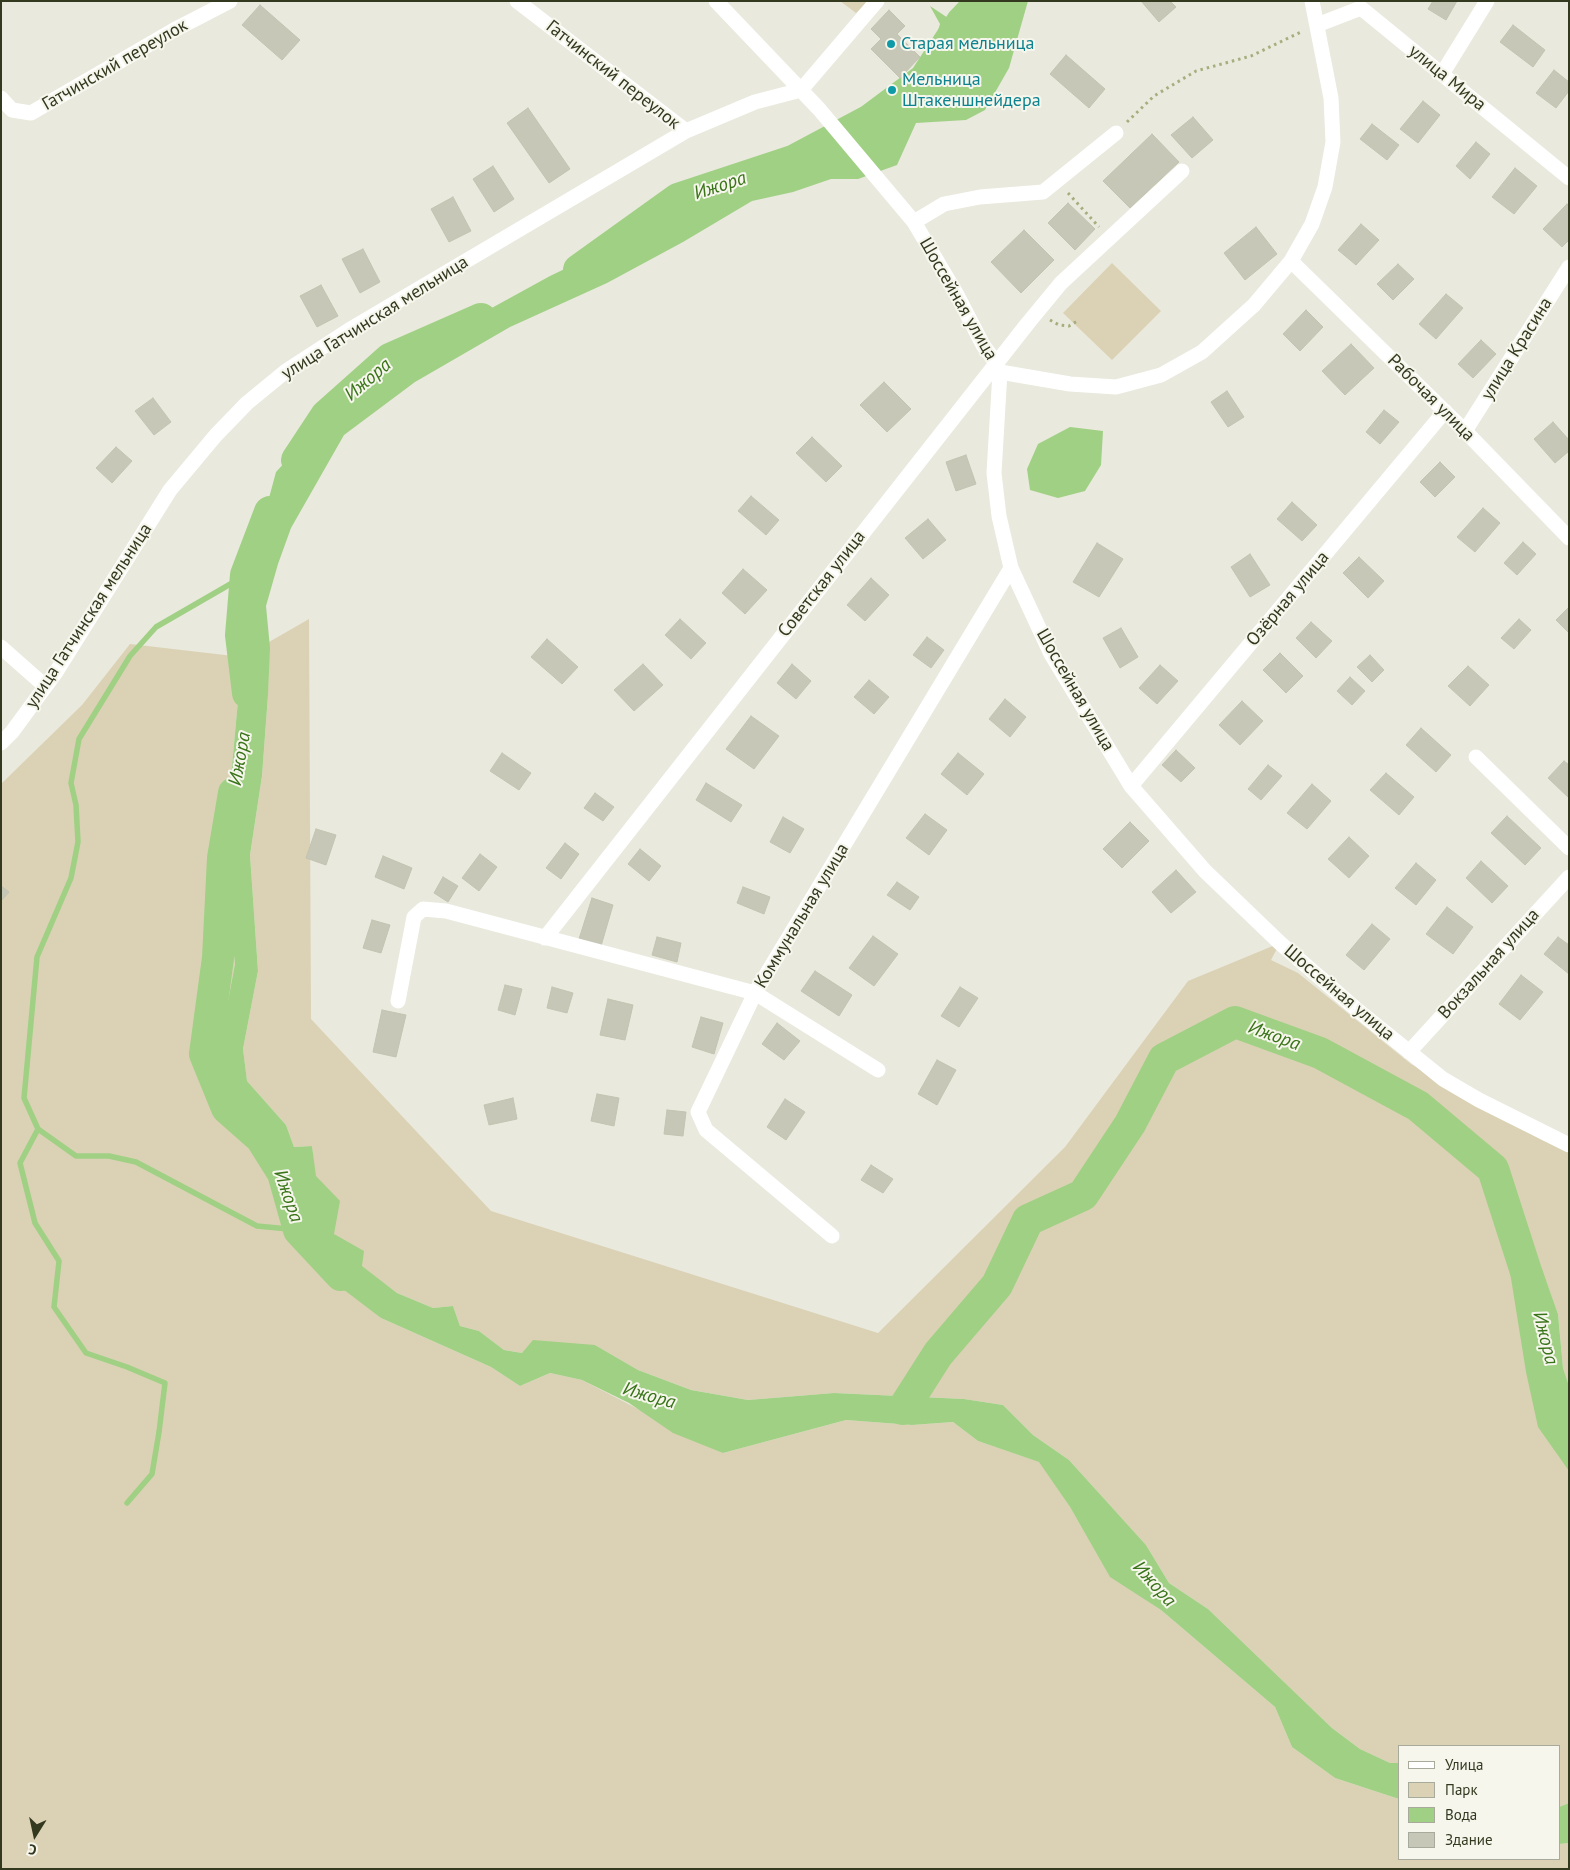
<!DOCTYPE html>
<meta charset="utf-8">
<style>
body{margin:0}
#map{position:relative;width:1570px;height:1870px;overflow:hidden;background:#e9e9dd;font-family:"PT Sans",sans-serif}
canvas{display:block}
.frame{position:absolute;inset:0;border:2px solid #33391f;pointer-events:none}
.legend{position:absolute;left:1398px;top:1745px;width:162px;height:115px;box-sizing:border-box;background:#f6f6ed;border:1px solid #a8aa9b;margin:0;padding:6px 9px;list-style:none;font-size:15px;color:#33391f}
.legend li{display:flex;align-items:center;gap:10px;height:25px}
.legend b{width:25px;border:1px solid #a8aa9b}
.north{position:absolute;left:10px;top:1810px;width:50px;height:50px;-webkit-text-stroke:4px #f6f6ed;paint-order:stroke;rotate:190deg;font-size:14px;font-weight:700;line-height:20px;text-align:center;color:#33391f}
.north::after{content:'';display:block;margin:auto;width:18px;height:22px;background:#33391f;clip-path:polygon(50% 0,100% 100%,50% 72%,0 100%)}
</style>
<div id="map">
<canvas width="1570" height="1870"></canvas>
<div class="frame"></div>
<ul class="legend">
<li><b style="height:6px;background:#fff"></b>Улица</li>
<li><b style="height:14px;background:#dbd2b5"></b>Парк</li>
<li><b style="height:14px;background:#a0d084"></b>Вода</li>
<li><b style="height:14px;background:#c6c7b6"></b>Здание</li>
</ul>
<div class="north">С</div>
</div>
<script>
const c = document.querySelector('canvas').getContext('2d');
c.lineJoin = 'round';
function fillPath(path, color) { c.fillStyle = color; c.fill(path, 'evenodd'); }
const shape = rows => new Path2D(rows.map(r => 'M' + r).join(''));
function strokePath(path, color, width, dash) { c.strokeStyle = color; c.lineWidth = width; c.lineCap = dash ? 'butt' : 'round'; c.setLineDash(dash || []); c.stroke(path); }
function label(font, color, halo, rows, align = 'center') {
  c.font = font + ' "PT Sans",sans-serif'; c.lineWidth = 4; c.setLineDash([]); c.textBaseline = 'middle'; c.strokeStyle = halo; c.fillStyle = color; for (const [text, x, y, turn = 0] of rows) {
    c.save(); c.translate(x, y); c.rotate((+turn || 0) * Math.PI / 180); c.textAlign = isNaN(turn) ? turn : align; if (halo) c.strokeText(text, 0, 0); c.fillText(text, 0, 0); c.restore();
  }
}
fillPath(shape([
 [840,1,868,1,856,13],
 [1112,263,1161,311,1112,360,1063,313],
 [309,619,311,1019,491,1211,878,1333,1065,1147,1188,981,1280,943,1271,960,1298,973,1411,1064,1542,1140,1569,1152,1569,1386,1563,1368,1558,1314,1542,1270,1510,1272,1569,1471,1569,1803,1559,1807,1559,1746,1399,1746,1399,1763,1390,1763,1360,1749,1332,1728,1208,1609,1169,1583,1146,1545,1069,1460,1033,1435,1003,1405,964,1399,834,1393,748,1400,691,1390,638,1370,595,1345,522,1353,504,1350,479,1331,460,1326,453,1306,433,1308,397,1293,361,1266,334,1234,327,1189,315,1176,312,1146,294,1147,286,1125,247,1081,243,1049,258,971,250,855,262,776,268,695,269,642],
 [130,644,242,657,226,831,225,878,235,964,227,1006,212,1048,276,1169,310,1216,311,1247,381,1318,491,1367,520,1386,550,1373,582,1380,723,1453,846,1420,912,1425,953,1422,978,1441,1040,1462,1070,1507,1110,1576,1161,1610,1275,1707,1292,1747,1335,1778,1399,1799,1399,1859,1559,1859,1559,1844,1569,1843,1569,1869,1,1869,1,784,82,705]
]), '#dbd2b5');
fillPath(shape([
 [995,1,1028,1,1009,68,985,110,966,120,916,123,897,165,858,179,831,179,793,192,752,201,683,242,607,283,510,327,415,382,344,435,291,528,278,564,266,606,270,648,268,695,262,776,250,855,258,971,243,1049,247,1081,286,1125,294,1147,312,1146,316,1176,340,1201,334,1234,364,1251,362,1266,397,1293,433,1308,453,1306,460,1326,479,1331,504,1350,522,1353,533,1340,595,1345,638,1370,691,1390,748,1400,834,1393,964,1399,1003,1405,1033,1435,1069,1460,1146,1545,1169,1583,1208,1609,1332,1728,1360,1749,1390,1763,1399,1763,1399,1799,1335,1778,1292,1747,1275,1707,1161,1610,1110,1577,1070,1507,1039,1462,978,1441,953,1422,912,1425,846,1420,723,1453,673,1433,629,1403,582,1380,550,1373,520,1386,491,1367,381,1318,335,1283,311,1247,310,1216,226,1098,212,1048,227,1006,235,964,225,878,226,831,242,657,244,616,255,550,276,472,328,416,377,371,550,276,623,241,667,207,741,174,765,174,831,150,885,126,904,85,930,58,940,24,930,6,957,24,970,26],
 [1070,427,1103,431,1101,465,1085,491,1058,498,1030,490,1027,469,1038,444],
 [1542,1269,1558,1314,1563,1368,1569,1386,1569,1471,1538,1427,1526,1372,1510,1272],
 [1569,1803,1569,1843,1559,1844,1559,1807]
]), '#a0d084');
strokePath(shape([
 [246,575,156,627,130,656,79,739,71,783,76,805,78,842,71,878,37,957,24,1098,38,1129,76,1156,109,1156,136,1162,257,1226,299,1230],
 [38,1129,20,1163,35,1223,59,1261,54,1307,86,1353,127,1367,165,1383,159,1432,152,1474,127,1503]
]), '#a0d084', 5.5);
strokePath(shape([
 [579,270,678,199,793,161,870,120,925,79,962,22,982,1],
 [297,460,326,416,390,359,481,319],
 [248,693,241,635,246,575,270,512],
 [234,793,223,858,218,958,205,1054,227,1108,261,1138,283,1173,299,1230,341,1275],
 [903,1409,938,1354,997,1285,1028,1220,1083,1195,1130,1124,1164,1059,1235,1022,1320,1053,1418,1106,1493,1169,1539,1312]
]), '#a0d084', 32);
const building = shape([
 [1141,1,1170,1,1176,7,1159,22,1141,1],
 [1433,1,1457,1,1446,20,1428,9,1433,1],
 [260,5,300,40,282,60,242,25,260,5],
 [889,10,905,26,897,34,920,57,900,78,871,49,881,39,871,29,889,10],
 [1513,25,1545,50,1533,67,1500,42,1513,25],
 [1066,55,1105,89,1089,108,1050,74,1066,55],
 [1554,70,1569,82,1569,91,1556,108,1536,93,1554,70],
 [1423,101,1440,115,1418,143,1400,129,1423,101],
 [528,108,570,169,549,183,507,123,528,108],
 [1193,117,1213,140,1192,158,1171,135,1193,117],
 [1372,124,1399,145,1387,160,1360,139,1372,124],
 [1152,134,1179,162,1130,208,1103,181,1152,134],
 [1476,142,1490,154,1470,179,1456,166,1476,142],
 [493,166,514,199,494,212,473,179,493,166],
 [1515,168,1537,186,1514,214,1492,197,1515,168],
 [453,197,471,231,449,242,431,209,453,197],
 [1068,203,1095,229,1075,250,1048,223,1068,203],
 [1567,204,1569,206,1569,240,1562,247,1543,229,1567,204],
 [1361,224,1379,240,1356,265,1338,250,1361,224],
 [1256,227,1277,254,1245,280,1224,253,1256,227],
 [1024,230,1054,260,1021,293,991,262,1024,230],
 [363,249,380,282,360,293,342,259,363,249],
 [1398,264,1414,279,1393,300,1377,284,1398,264],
 [321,285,338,316,317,327,300,296,321,285],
 [1446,294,1463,308,1436,339,1419,324,1446,294],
 [1306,310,1323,327,1300,351,1283,334,1306,310],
 [1481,340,1496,354,1473,378,1458,364,1481,340],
 [1351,344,1374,368,1345,395,1322,371,1351,344],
 [884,382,911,409,887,432,860,405,884,382],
 [1227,391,1244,417,1228,427,1211,402,1227,391],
 [153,398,171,422,154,435,135,411,153,398],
 [1384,410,1399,422,1380,444,1366,432,1384,410],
 [1553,422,1569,440,1569,451,1555,463,1534,439,1553,422],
 [812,437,842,466,826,482,796,453,812,437],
 [116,447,132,461,112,483,96,468,116,447],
 [966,455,976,484,956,491,946,462,966,455],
 [1440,462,1455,477,1435,497,1420,482,1440,462],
 [751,496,779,520,766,535,738,511,751,496],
 [1292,502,1317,525,1302,541,1277,519,1292,502],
 [1483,508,1500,523,1475,552,1457,537,1483,508],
 [928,519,946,540,923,559,905,538,928,519],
 [1523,542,1536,554,1517,575,1504,563,1523,542],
 [1097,543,1123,559,1099,597,1073,582,1097,543],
 [1250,554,1270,585,1250,597,1231,567,1250,554],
 [1359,557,1384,581,1368,598,1343,573,1359,557],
 [743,569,767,590,745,614,722,593,743,569],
 [871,578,889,595,865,621,847,605,871,578],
 [1569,607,1569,633,1556,620,1569,607],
 [680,619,706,643,691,659,665,635,680,619],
 [1519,619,1531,630,1514,649,1501,638,1519,619],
 [1311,622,1332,641,1316,658,1296,638,1311,622],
 [1121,628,1138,657,1120,668,1103,638,1121,628],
 [927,637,944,650,931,668,913,655,927,637],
 [547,639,578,667,562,684,531,657,547,639],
 [1280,653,1303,676,1286,693,1263,670,1280,653],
 [1370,655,1384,670,1372,682,1357,667,1370,655],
 [643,664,663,685,634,711,614,690,643,664],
 [792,664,811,681,796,699,777,683,792,664],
 [1160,665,1178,681,1157,704,1139,688,1160,665],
 [1468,666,1489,685,1470,706,1448,686,1468,666],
 [1350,677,1365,691,1352,705,1337,691,1350,677],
 [869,680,889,697,874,714,854,697,869,680],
 [1005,699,1026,717,1010,737,989,719,1005,699],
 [1242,701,1263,721,1240,745,1219,725,1242,701],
 [751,716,779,736,754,769,726,749,751,716],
 [1421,728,1451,755,1436,772,1406,745,1421,728],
 [1176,750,1195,768,1181,782,1162,765,1176,750],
 [502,753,531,773,519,790,490,771,502,753],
 [958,753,984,774,967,795,941,774,958,753],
 [1564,761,1569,765,1569,798,1548,778,1564,761],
 [1268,765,1282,776,1261,800,1248,789,1268,765],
 [1386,773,1414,797,1399,815,1370,790,1386,773],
 [706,783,742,805,731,822,696,800,706,783],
 [1312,784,1331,801,1307,829,1287,813,1312,784],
 [595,793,614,807,603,821,584,808,595,793],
 [925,814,947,830,929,855,906,838,925,814],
 [1507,816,1541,848,1525,865,1491,833,1507,816],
 [783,817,804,829,790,853,770,842,783,817],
 [1130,822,1149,841,1122,868,1103,849,1130,822],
 [316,829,336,835,326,865,306,858,316,829],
 [1349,837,1369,856,1349,878,1328,859,1349,837],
 [565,843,579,854,561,879,546,868,565,843],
 [640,849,661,866,649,881,628,864,640,849],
 [480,854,497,867,479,891,462,878,480,854],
 [383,856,412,868,404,889,375,877,383,856],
 [1481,861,1508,886,1492,903,1466,878,1481,861],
 [1416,863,1436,880,1416,905,1395,888,1416,863],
 [1176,870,1196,892,1171,913,1152,892,1176,870],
 [443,877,458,886,448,902,434,893,443,877],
 [897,882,919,897,910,910,887,895,897,882],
 [1,886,9,892,1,901,1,886],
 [743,887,770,897,764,914,737,903,743,887],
 [592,898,613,905,601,946,579,939,592,898],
 [1447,907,1473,927,1453,954,1426,934,1447,907],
 [372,920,390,925,381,953,363,948,372,920],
 [1372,924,1390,939,1364,970,1346,955,1372,924],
 [873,936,898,954,874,986,849,968,873,936],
 [657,937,681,943,677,962,652,955,657,937],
 [1558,937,1569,945,1569,974,1544,954,1558,937],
 [815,971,852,995,839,1016,801,991,815,971],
 [1521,975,1543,992,1520,1020,1499,1004,1521,975],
 [505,985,522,989,515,1015,498,1010,505,985],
 [552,987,573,993,567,1013,547,1008,552,987],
 [960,987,978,998,959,1027,941,1016,960,987],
 [608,999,633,1005,625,1040,600,1035,608,999],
 [382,1010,406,1015,396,1057,373,1052,382,1010],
 [701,1017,723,1023,714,1054,692,1047,701,1017],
 [777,1023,800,1041,784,1060,762,1044,777,1023],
 [937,1060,956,1070,937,1105,918,1094,937,1060],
 [597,1094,619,1098,614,1126,591,1121,597,1094],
 [513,1098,517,1119,489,1125,484,1105,513,1098],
 [785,1099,805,1112,786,1140,767,1127,785,1099],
 [667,1110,686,1112,683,1136,664,1134,667,1110],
 [871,1165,893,1179,883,1193,861,1180,871,1165]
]);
fillPath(building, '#c6c7b6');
strokePath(building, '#c2c3b0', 1);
strokePath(shape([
 [1127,122,1154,96,1196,71,1251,56,1303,31],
 [1068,193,1099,227],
 [1050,320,1059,325,1069,326,1079,320]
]), '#a6ae7d', 3, [2.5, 4]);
strokePath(shape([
 [517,1,686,131],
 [716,1,819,109,914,222,956,293,983,345,996,363,1000,372,994,473,999,516,1011,568,1051,654,1131,786,1205,871,1280,943,1355,1008,1443,1079,1479,1100,1569,1145],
 [1317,25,1361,8,1569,178],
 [1442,74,1487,1],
 [801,90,877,1],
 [1,98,12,110,31,113,174,30,230,1],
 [914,222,944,204,980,197,1043,192,1116,133],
 [1291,261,1465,431,1569,538],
 [1000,372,1070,384,1116,387,1161,375,1202,352,1254,305,1291,261,1312,224,1325,187,1333,142,1331,98,1312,1],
 [1465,431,1569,267],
 [1,647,45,686],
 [1,743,12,732,56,672,170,490,216,435,247,403,286,371,349,330,686,131,755,102,801,90],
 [1476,757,1569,848],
 [1131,786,1445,411],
 [545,938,1028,323,1061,283,1182,171],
 [398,1001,414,917,423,909,446,911,755,993,878,1070],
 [1409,1052,1569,877],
 [832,1236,706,1130,698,1112,755,993,1011,568]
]), '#fff', 15);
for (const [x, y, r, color] of [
 [891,44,5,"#0f9aa8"],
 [892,90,5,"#0f9aa8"]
]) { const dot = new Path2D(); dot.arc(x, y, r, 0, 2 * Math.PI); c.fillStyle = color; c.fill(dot); strokePath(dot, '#f6f6ed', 2); }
label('18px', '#0d838f', '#f6f6ed', [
 ["Старая мельница",901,44],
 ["Мельница",902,80],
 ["Штакеншнейдера",902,101]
], 'left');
label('18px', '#33391f', '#f6f6ed', [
 ["Гатчинский переулок",115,65,-30],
 ["Гатчинский переулок",613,75,38],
 ["улица Мира",1447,78,39],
 ["Шоссейная улица",958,299,60],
 ["улица Гатчинская мельница",375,318,-32],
 ["улица Красина",1517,349,-58],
 ["Рабочая улица",1431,398,45],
 ["Советская улица",822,584,-52],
 ["Озёрная улица",1288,599,-50],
 ["улица Гатчинская мельница",89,616,-57],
 ["Шоссейная улица",1075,690,60],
 ["Коммунальная улица",802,916,-59],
 ["Вокзальная улица",1489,964,-48],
 ["Шоссейная улица",1339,993,40]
]);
label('italic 19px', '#397419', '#f6f6ed', [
 ["Ижора",720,186,-18],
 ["Ижора",368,380,-40],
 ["Ижора",240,759,-80],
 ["Ижора",1274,1036,20],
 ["Ижора",288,1196,71],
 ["Ижора",1545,1338,76],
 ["Ижора",649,1396,16],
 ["Ижора",1154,1584,48]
]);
</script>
